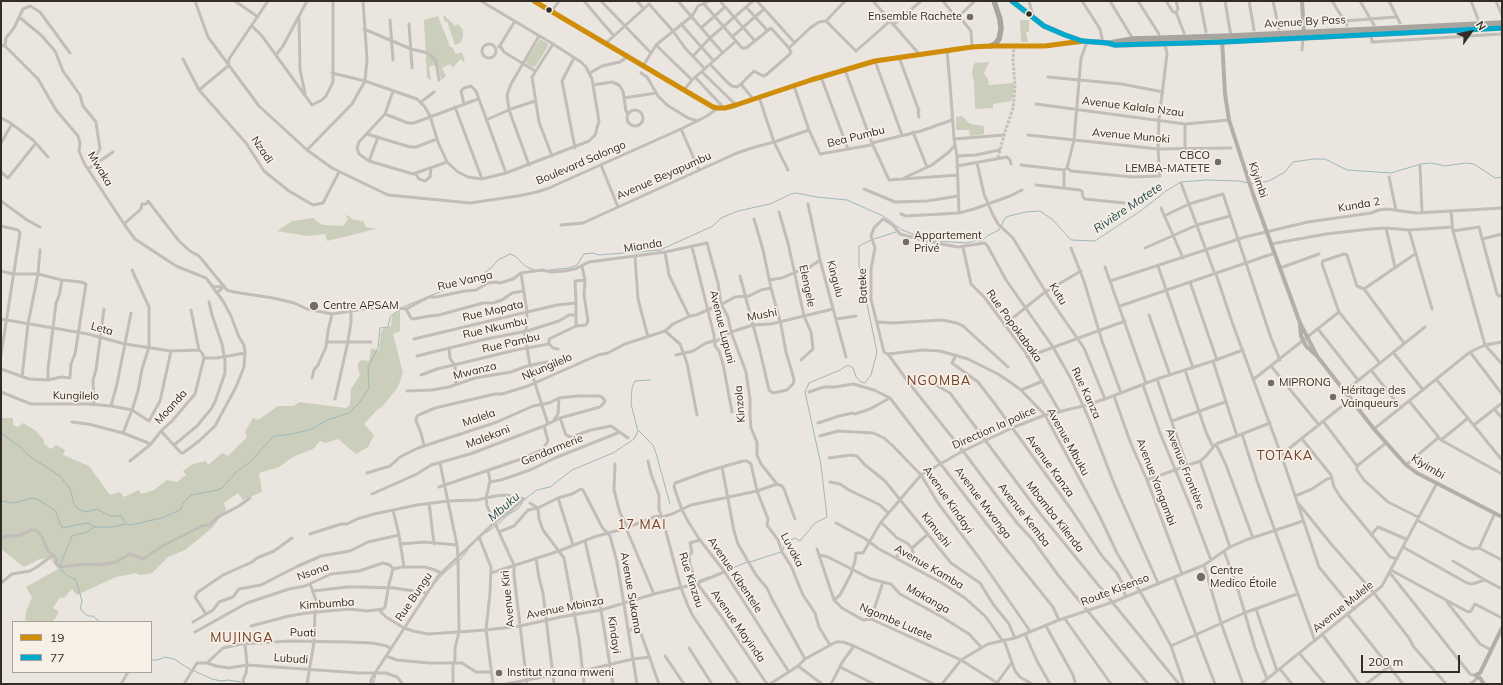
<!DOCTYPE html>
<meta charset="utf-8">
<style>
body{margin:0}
#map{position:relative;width:1503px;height:685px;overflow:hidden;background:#eae5de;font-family:Mulish,sans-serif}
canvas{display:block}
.frame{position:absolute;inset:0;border:2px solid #322b27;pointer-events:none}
.legend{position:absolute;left:12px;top:621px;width:140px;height:52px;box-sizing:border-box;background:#f6f0e6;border:1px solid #a8a19a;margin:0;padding:5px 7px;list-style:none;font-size:12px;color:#322b27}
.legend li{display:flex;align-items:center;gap:8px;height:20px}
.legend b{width:20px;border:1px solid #a8a19a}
.north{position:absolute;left:1451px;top:12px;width:40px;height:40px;-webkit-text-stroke:3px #f6f0e6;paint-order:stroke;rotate:57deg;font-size:11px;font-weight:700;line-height:16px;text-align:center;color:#322b27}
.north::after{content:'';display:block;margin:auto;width:14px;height:18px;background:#322b27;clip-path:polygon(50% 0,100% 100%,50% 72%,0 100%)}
.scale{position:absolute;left:1361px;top:655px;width:99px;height:18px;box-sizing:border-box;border:2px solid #322b27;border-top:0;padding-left:5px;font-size:12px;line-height:14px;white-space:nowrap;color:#322b27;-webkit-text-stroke:3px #f6f0e6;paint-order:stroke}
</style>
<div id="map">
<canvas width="1503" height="685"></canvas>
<div class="frame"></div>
<ul class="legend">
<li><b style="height:5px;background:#d08d08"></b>19</li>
<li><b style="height:5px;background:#00a9ce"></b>77</li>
</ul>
<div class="north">N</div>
<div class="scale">200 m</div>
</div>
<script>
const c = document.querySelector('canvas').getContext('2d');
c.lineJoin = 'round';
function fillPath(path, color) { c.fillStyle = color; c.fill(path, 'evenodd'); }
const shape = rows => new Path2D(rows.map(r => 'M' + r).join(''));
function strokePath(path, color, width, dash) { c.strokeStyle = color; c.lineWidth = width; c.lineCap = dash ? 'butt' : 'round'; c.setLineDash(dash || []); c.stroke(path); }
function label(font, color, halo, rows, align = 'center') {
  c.font = font + ' Mulish,sans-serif'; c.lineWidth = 3.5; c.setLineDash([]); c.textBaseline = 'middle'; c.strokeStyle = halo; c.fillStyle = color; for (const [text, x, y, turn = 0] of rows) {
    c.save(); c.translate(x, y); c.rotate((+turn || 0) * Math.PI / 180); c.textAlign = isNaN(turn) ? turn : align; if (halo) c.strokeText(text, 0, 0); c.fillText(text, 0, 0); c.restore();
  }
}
fillPath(shape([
 [444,15,455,26,458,24,463,30,463,37,460,43,455,45,447,21,445,22,443,16],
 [438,16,450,47,452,47,456,54,462,52,465,63,460,59,453,68,450,64,442,68,446,76,441,80,439,68,433,65,429,67,431,80,427,78,424,20],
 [1020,20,1029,20,1029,32,1026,32,1028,42,1021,42],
 [540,39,548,44,548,46,536,66,533,67,527,64,526,61],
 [989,62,984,73,988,79,989,85,1014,83,1013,96,1011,101,993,104,993,108,975,109,974,82,972,74,973,66,975,63],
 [962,116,970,124,984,126,984,134,970,136,969,130,956,130,956,117],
 [345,214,354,220,363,221,366,227,376,229,327,241,325,234,307,236,277,231,292,221,314,218,316,221,323,225,343,226,348,219],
 [400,309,400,331,393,334,403,373,398,387,382,407,377,410,364,424,374,435,368,447,356,454,338,439,325,443,320,441,313,449,293,457,279,467,259,473,262,492,243,500,238,493,224,503,226,510,212,528,185,550,168,557,152,573,140,575,136,573,116,577,77,595,72,589,64,598,60,597,53,608,59,612,54,620,50,622,28,622,25,620,26,612,32,597,26,587,58,569,50,558,40,559,24,567,1,549,1,418,13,418,13,425,18,427,23,423,36,431,44,440,44,444,51,449,56,445,65,450,63,455,89,466,110,495,120,492,124,497,139,490,141,494,154,490,167,480,177,482,186,475,183,471,193,464,206,461,208,465,222,453,228,456,247,437,245,432,253,418,258,420,278,406,294,406,299,402,346,408,350,405,351,389,360,375,358,368,358,363,362,360,369,361,371,348,379,351,381,333,383,329,391,326,392,316]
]), '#caceba');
strokePath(shape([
 [1251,184,1269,181,1285,172,1293,162,1313,159,1325,159,1347,170,1391,173,1421,164,1431,163,1445,166,1466,163,1474,164,1495,178,1502,177],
 [895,225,902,230,932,241],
 [874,239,896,232],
 [935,241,967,243,977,240,982,241,987,236,999,230,1005,218,1009,216,1026,212,1040,211,1053,220,1071,240,1095,241,1142,210,1166,191,1181,182,1206,180,1239,181,1248,183],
 [549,270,569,268,577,265,584,254,593,253,599,255,660,250,713,226,721,218,738,211,770,204,791,194,797,193,816,197,847,200,883,216,893,223],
 [403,307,442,291,464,279,483,274,491,268,498,260,510,254,515,256,525,266,534,270],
 [639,431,653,445,656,453,670,504],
 [1,433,20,447,32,458,60,476,70,489,74,504,78,509,86,512,97,509,110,516,121,516,126,524,130,525,162,518,180,510,184,502,191,495,218,490,222,488,236,472,250,462,274,436,292,434,312,429,327,420,349,413,359,403,369,388,368,367,378,348,380,328,388,327,390,317,400,309],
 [525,499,537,490,550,487,572,470,613,453,634,439,638,431,631,404,632,388,635,381,650,380],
 [1,501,14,503,32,498,37,499,55,510,62,528,87,523,95,527,113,527,125,524],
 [497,525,509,514,518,509,522,503],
 [486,533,495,526],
 [783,550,785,543,795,538,800,541,815,523,827,517,821,465,805,392,809,383,840,370,848,365,853,368,856,377,861,382,865,383,871,375,877,352,859,266,859,246,871,240],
 [460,560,468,550],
 [750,562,781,552],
 [60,566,72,536,87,532,94,527],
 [61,569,66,575,76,580,82,601,80,609,88,616,93,616,100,622],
 [726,571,747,562],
 [698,581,708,577],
 [435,583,444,573,457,562],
 [151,660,157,660,165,657,174,659,191,670],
 [194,671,212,679,221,681,228,680,241,682],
 [373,684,376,675]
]), '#9eb7b8', 1);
strokePath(shape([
 [998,158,1004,135,1013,108,1015,87,1013,59,1014,46]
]), '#c5c0b9', 3, [3, 1.5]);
strokePath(shape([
 [195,1,208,37,259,106,307,150,332,168,388,195,470,203,518,196,537,192,549,188,681,129,707,116,718,108],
 [235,1,258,17],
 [268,1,229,59,228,66,199,90,246,143,264,171,289,191,313,205,323,203,339,172],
 [584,1,614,36],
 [601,1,651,53],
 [637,1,644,9],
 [678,1,722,52],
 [720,1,755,41],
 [757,1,795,43],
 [873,1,919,54],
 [943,1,955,16,959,16,971,31,972,47],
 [1029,1,1033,17],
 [1082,1,1100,29,1103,43],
 [1110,1,1133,39],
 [1138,1,1159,34],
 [1166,1,1173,12,1176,12],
 [1176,1,1178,9,1176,12,1184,33],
 [1200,1,1206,32],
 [1225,1,1231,36],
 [1249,1,1254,30],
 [1273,1,1279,29],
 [1332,1,1347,25],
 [1360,1,1374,25],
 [1389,1,1400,23],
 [1471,1,1478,19],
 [1496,1,1502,15],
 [704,4,742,48,746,48,771,28,789,48],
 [746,7,767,30],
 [552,11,559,1],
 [959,16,975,1],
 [19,17,41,35,55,51,63,71,80,95,83,106,96,122,100,149,96,155,96,163],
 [299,17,300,70,305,93],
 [390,20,393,60],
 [826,21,856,51,890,21],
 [1344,21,1396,17],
 [409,24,412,68],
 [681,24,713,60],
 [893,25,921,1],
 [252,26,262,36,312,105,322,100,326,96,333,82,333,1],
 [701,28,725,7],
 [364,29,411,49,428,53,436,61,439,80],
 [1371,35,1372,42,1502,34],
 [732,37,764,9],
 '482 51a7 7 0 1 1 14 0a7 7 0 1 1-14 0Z',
 [605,44,649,4,673,31,685,48,705,69],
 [1,45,5,46,38,79,56,110,78,136,80,143,79,151,84,163,124,224,135,239,176,266,206,278,223,301,231,316,239,337,244,345,245,353,244,367,236,387,215,426,199,441,183,453,181,453,161,431],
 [656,45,692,80],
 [5,46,6,38,14,28,23,9,30,6,40,12,70,53],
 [499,47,515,21],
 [501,47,504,52,535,71],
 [1302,50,1303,38],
 [947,51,950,84,954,139,957,156,959,213],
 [276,55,283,46,307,1],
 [693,56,710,38,753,1],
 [899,57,919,111,918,112,919,117],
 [574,58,562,81,575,148],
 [183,59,199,90],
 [875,61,902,135],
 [710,64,727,82,732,86,737,87,741,84,754,71,763,76,766,75,789,55,791,52,789,48,810,28,819,22,826,21,845,1],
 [643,66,656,45,692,16,698,6,709,1],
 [845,70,872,143,889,180,958,175],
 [702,72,736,105],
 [332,73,365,81,417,99,425,107,430,116,438,142,447,162,458,172,468,177,482,179,506,173,589,141,595,135,599,121,592,79,586,67,581,62,553,44,481,1],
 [590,73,602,66,620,62,627,57],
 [641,73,647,77,658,96,667,105,688,118,698,121],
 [695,77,724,108],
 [821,77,848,149],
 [1048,77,1122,84,1163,92],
 [741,84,753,99],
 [593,85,612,82,619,85,623,91,626,111,628,114],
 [794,86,809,130,820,154,871,145,872,143,921,131,952,120],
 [684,90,692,80,736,41],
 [393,91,385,114,359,142,357,148,359,154,369,161,413,174,447,162],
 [759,97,774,142,788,170],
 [624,98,656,93],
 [421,102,434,92],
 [464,104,461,91,464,88,471,86,476,91,506,173],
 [1036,104,1185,124,1229,120],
 [455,107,482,179],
 '627 118a8 8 0 1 1 16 0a8 8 0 1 1-16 0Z',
 [385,114,408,123,414,123,478,99],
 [1,118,9,122,33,140,48,157],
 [486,120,511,109,535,101],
 [681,129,699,170],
 [913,132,927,167],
 [367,134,410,147,416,147,437,139],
 [1028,135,1158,149,1231,148],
 [954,139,1004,135],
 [1,143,12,124],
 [1185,149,1185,124],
 [307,150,352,104,365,81,367,59,363,1],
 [552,156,539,122,532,77,553,44],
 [957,156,976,155,999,150],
 [369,161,378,137],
 [977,163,984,194,993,215,998,224,1013,238,1050,299,1084,348,1105,399],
 [529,165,509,110,507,95,511,84,539,36],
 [601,165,618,207],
 [1021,165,1064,170,1067,168,1071,171,1133,177,1160,176,1158,149,1159,119,1167,54,1165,44],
 [957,166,1007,157,1010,160,1011,164],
 [1420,166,1422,212],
 [1067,168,1074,140,1081,58,1087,42],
 [88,169,113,152],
 [1,172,8,178,36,143],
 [415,173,419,179,425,181,430,177,431,168],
 [1389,177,1396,210],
 [904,178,932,165,949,152,954,146],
 [1181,183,1215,274],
 [1036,185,1080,190,1082,191,1083,197,1085,199,1124,203],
 [1064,188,1064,170],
 [864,189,895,202,927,201,958,196],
 [1,201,27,220,40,227],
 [808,204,820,260,846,357],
 [1161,208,1183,258],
 [1451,211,1453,231,1485,345,1502,364],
 [779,212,788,243,804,316,811,332,813,349,801,360],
 [901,214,906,216,959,213,974,209,1010,196,1022,190],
 [1164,216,1189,204,1223,194,1271,338,1280,360],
 [124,224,141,209,142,204,146,204,148,201,179,241,190,251,199,256,227,290,234,292,273,298,294,303,307,309,332,314,364,309,390,307,406,309,429,297,436,297,465,291,476,290,488,283,496,282,500,283,513,279,521,273],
 [561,225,583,223,737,153,755,147,774,142,809,130],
 [1,226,18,230,20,233,1,355],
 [1386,228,1395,267],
 [1409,230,1432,309],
 [1453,231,1479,227,1497,294,1499,296,1502,295],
 [1482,239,1502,234],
 [1271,244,1326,234,1370,229,1386,228,1409,230,1452,227],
 [692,247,714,335,715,346,719,351,723,364,732,412],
 [963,247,971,284,985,298,1025,352,1060,412],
 [1071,248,1084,281,1102,341,1121,393],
 [1145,248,1197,225,1230,216],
 [665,252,669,275,689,316],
 [635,257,638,299,648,337],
 [1158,266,1193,368],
 [1105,267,1146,383],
 [1280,268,1319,254],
 [1,271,13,274,38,274,62,280,81,282,86,284,75,354,71,364,70,378,61,377,48,380,29,379,1,369],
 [521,273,542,270,551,272,564,271,575,269,589,262,665,252,707,243,718,283,721,304,728,317,731,332,746,372,750,399,750,415,751,428,757,442,757,455,761,464,777,484,782,486,784,489,795,519],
 [521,273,527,312,526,331],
 [1216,274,1232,322,1282,457,1319,567,1350,605,1355,609],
 [740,276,760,351,769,390,773,393,787,390,793,384,794,379,786,352,781,325,771,288],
 [769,280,782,278,798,271,807,269,820,260],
 [1110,281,1245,237,1308,222,1371,213,1379,210,1387,209,1416,213,1502,208],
 [1190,282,1217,360],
 [212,285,214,287,224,286],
 [1364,289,1415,254],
 [217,293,224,286],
 [1120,306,1275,253],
 [406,309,411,318,413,319,430,316,439,315,483,303,493,303,502,300,512,293,523,291],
 [1149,315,1170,375],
 [1,319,88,334,125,344,171,351,199,350],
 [836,319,856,316],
 [877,322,892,323,942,320,957,323,963,326,1008,367],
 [1004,325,1045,292,1081,271],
 [576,326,586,325,588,321,584,295,585,280,582,266],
 [1318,329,1358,380],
 [524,331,531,371,548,424],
 [665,331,680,344,687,363,697,415],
 [414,339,527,312,557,305,576,303],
 [327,342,371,342],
 [549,344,553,348,558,349],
 [449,348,450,358,455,366,456,384],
 [1393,352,1423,390],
 [1470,352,1502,394],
 [888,354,923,350,940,351,968,359,998,374,1010,382,1021,390,1045,415,1099,515,1117,553,1157,620,1171,646,1184,684],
 [676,355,693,351,706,343,713,341,715,342,731,332,753,325,771,324,833,309],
 [956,355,952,363,978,382,995,404,1073,512,1102,556,1117,573,1124,587,1125,596],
 [417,356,486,339,527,331,559,321,569,315,576,315],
 [1027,357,1125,321],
 [204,358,217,358,245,353],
 [1213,361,1237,436],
 [1380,363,1339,312,1322,264,1323,261,1344,254,1347,255,1357,286,1364,289,1404,343],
 [1271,366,1319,425],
 [1185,370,1206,432,1213,447],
 [1371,370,1401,408],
 [421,375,437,369,516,350,549,344,549,339,576,326,576,303,575,281,585,280],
 [22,377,28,324,38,274,40,250],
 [312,378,314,370,318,365,326,347,328,331,332,314],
 [1157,379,1187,466],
 [1254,379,1339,312],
 [1436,379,1502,460],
 [48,380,48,369,56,303,59,296,62,280],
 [909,383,922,380,929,381,950,393,1038,511,1179,684],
 [1143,385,1160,433,1192,510,1211,560],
 [1021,390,1043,381],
 [407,391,432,390,449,387,475,378,511,372,527,366,547,362],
 [1345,391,1425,327],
 [1,392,31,404,88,404,111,406,132,410,149,421,160,401,171,351],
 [809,392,824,387,835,387,853,384,874,390,890,398,1003,545,1053,607,1059,620],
 [1114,396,1131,444,1147,480,1182,574],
 [335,399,347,346,351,323,351,312],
 [1409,401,1441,440,1502,474],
 [94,404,93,380,96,370,104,309],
 [111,406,117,384,131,313],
 [1494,409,1502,418],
 [560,418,566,435,571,437,591,430,611,426,628,438],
 [554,420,558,414,559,398],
 [1172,421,1225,402],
 [1323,421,1357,466,1357,470,1364,480,1388,502,1418,517],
 [72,422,88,424,123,433,151,444],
 [818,423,839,416,853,413,855,414,870,409,890,398],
 [1474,425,1502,403],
 [1374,429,1470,352,1485,345,1502,342],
 [123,433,132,410,138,391,142,369,149,347,149,307,132,270],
 [1242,434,1270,423],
 [820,436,838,431,873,433,884,438,893,446,921,475,938,503,980,559,1030,631],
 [1302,439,1331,475,1334,487,1341,498,1390,557,1397,559],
 [1441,440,1468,418],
 [1216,444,1226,465,1253,538],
 [174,445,197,426,211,409,215,402,225,373,225,361,222,344,212,315,209,302],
 [424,446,421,433,416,421,417,416,421,414,435,408,495,394,502,394,528,386,598,355,608,353,625,344,665,331,673,324,690,316,696,315,724,303,735,297,749,296,761,290,771,288,763,250,754,219],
 [1281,455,1351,399],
 [829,458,851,455,857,456,864,464,885,481,951,563,980,583,993,604,1009,624,1015,638],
 [130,461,151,444,161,431,172,421,195,394,204,358,202,353,199,350,191,310],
 [648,461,651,474,659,495,659,510,662,517,681,588,688,606,693,616,739,684],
 [1200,461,1230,547],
 [440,463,457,545,458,558,459,632,455,648,455,660,453,664,453,684],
 [615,464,614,490,620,513,627,526,626,528,654,594],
 [1406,465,1438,438],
 [1357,466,1386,443],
 [722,467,734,531,738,544,756,575,767,588,772,599,805,659],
 [488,470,490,481,486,498,487,506,514,565,514,575,527,684],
 [367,473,390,466,400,457,418,448,497,422,533,406,549,403,559,398,577,396,599,396,602,397,605,401,604,403,600,407,560,418,544,426,470,454,431,465,417,474,372,494],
 [1147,480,1200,461,1205,457,1216,444,1242,434,1257,481,1315,641],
 [490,482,501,480,530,470,555,458,620,432],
 [830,482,840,484,849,490,880,505,888,513],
 [439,487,521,459,542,450,548,441,544,426],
 [1295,496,1312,489,1327,479,1332,478],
 [558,498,573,545],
 [429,503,434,544],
 [530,503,538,508,539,519,543,530,564,558,579,639,584,684],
 [1298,503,1332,545,1374,593,1409,638,1413,646,1446,684],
 [393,510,399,535,404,567],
 [1417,520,1467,547,1473,549,1479,548,1502,560],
 [881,522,897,538,907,543,912,548],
 [836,523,864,538,879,549,942,583,965,598,986,617,1002,640],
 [499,532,514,526,528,510,538,508,558,498,572,494,581,489,583,490,602,527,610,536,617,562,637,684],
 [310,534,341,524,347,524,357,519,374,514,417,505,448,501,477,500,495,496,506,495,524,499],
 [1371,535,1378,527,1406,539],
 [1,537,20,535,32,530,36,530,41,535,48,551,57,559,56,563,60,567,88,564,98,565,116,562,130,554,143,559,164,545,202,526,209,525,218,517,239,506,250,498],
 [479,537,491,567,490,593,486,630,493,684],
 [700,540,690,543,692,552,689,556,690,565,697,583,721,616,767,684],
 [585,541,601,610,613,684],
 [400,544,425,542,457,545],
 [1403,547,1467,583,1472,584,1485,580,1502,589],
 [1479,548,1495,513],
 [817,549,834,600,842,608,863,620,871,619,961,660,999,684],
 [1224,551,1236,583,1255,648,1267,679],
 [820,555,828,557,871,579,891,584,900,594,942,617,969,634,981,647],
 [536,558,539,578,543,593,554,684],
 [897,559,897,556,902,554,909,555,913,553,912,548,928,534],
 [1453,561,1485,580],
 [1204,565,1221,623,1243,684],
 [1391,570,1468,612,1471,611,1475,604,1502,618],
 [491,573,559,551,594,537,626,528,657,516,662,517,672,514,691,505,757,491,777,484],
 [1390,573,1470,674,1472,675,1476,675],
 [1174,577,1215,684],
 [1,583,12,574,30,571,37,567,53,555],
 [313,591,347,587,361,587,394,588,427,593],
 [834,600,840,595,851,574,855,561,856,553,863,553,881,522,921,475,963,451,1012,428,1045,415,1083,406,1105,399,1157,379,1213,361,1243,350],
 [1447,602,1480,644,1491,650],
 [1256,609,1277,671],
 [379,610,386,617,404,628,413,631,428,634,486,630,520,626,561,617,601,610,654,594,695,584,724,572],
 [206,614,195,597,198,592,223,575,252,562,257,558,274,551,292,538],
 [1348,615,1403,684],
 [871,619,883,582],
 [1065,619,1111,684],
 [193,622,213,610,219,602,233,597,239,589,261,585,298,566,321,556,350,551,368,542,399,535],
 [251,626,289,616,307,613,349,609,367,611,383,609,385,607,389,584,393,569],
 [1046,626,1073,675,1075,682],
 [629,631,638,625,659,684],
 [195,632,247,603,289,589,305,586,331,574,359,571,383,563,390,565,393,569,402,567,425,567,435,570,441,573],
 [1025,634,1037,661,1050,684],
 [1322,634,1359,684],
 [1004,640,1015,671,1020,677,1032,684],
 [1171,646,1244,613,1297,594],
 [689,648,712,684],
 [1300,654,1325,684],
 [386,656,397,660,429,663,462,663,476,672,491,672],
 [665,656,684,684],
 [207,663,216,666,229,668,247,665,359,673,386,673,397,677,403,684],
 [798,666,822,684],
 [840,667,874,684],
 [1280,669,1292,684],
 [789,672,724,571,700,540,689,523,682,510,674,487,675,483,708,471,743,461,747,461,751,464,757,491,768,519,767,525,778,540,782,552,791,566,803,595,815,613,819,627,830,645],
 [997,683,1012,662],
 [121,684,128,672],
 [184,684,197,663,207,663,223,648,241,644,290,641,348,642,372,643,387,646,391,649],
 [244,684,243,680,246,673,247,665,245,643],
 [307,684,314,642,315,612,316,600,310,584],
 [371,684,371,680,375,673,439,575,495,522,509,512,524,499],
 [506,684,553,675,582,671,633,659,650,657],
 [770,684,798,666,805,659,836,642,843,642,854,646,934,684],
 [831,684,843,661,854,646],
 [942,684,961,660,988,644,1015,638,1059,620,1113,602,1204,565,1230,547,1246,540,1303,521],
 [1148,684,1058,575,1032,539,1017,523,963,451,909,383,888,354,884,352,871,299,871,269,875,248,871,236,874,228,883,219,893,225,900,234,926,241,958,247,984,243,987,245,1006,280,1053,347,1071,379,1089,419,1115,486,1158,583],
 [1261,684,1382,586,1437,483],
 [1366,684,1390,666],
 [1470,684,1478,678]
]), '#c2bdb8', 3);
strokePath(shape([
 [534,1,684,90,713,107,718,108,725,108,736,105,811,80,875,61,972,47,991,46,1045,46,1082,42],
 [1302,1,1304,35],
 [1222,39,1225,94,1229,120,1253,194,1300,323,1317,356],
 [1300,324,1301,336,1306,346,1317,356,1374,429,1406,465,1417,473,1502,517],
 [1484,684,1480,678,1477,677,1476,675,1480,673,1502,628]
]), '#b3aea8', 4);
strokePath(shape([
 [1012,1,1044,26,1065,35,1082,41,1108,43,1115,45,1222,42,1502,28],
 [1109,43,1133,39,1231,36,1502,23],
 [991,46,996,43,999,39,1001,29,1000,19,994,1]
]), '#a8a49e', 5.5);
strokePath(shape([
 [534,1,684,90,713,107,718,108,725,108,736,105,811,80,875,61,972,47,991,46,1045,46,1082,41]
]), '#d08d08', 5);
strokePath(shape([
 [1012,1,1044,26,1065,35,1082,41,1108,43,1115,45,1222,42,1502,28]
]), '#00a9ce', 5);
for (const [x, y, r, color] of [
 [549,10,3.5,"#322b27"],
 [1029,14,3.5,"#322b27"],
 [970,17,4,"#726c67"],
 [1218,162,4,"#726c67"],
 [906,242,4,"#726c67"],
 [314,306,5,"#726c67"],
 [1271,383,4,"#726c67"],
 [1333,397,4,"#726c67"],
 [1201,577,5,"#726c67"],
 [499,673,4,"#726c67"]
]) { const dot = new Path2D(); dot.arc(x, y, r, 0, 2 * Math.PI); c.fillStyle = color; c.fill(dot); strokePath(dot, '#f6f0e6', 1.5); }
label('11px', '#322b27', '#f6f0e6', [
 ["Ensemble Rachete",962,17,"right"],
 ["CBCO",1210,156,"right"],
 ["LEMBA-MATETE",1210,169,"right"],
 ["Appartement",914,236],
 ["Privé",914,249],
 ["Centre APSAM",323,306],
 ["MIPRONG",1279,383],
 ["Héritage des",1341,391],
 ["Vainqueurs",1341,404],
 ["Centre",1210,571],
 ["Medico Étoile",1210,584],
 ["Institut nzana mweni",507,673]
], 'left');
label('11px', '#322b27', '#f6f0e6', [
 ["Avenue By Pass",1305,22,-3],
 ["Avenue Kalala Nzau",1133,107,7],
 ["Avenue Munoki",1131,136,5],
 ["Bea Pumbu",856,137,-14],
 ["Nzadi",262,150,56],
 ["Boulevard Salongo",581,163,-23],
 ["Mwaka",100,169,59],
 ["Avenue Beyapumbu",664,176,-24],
 ["Kiyimbi",1258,180,71],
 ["Kunda 2",1359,205,-10],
 ["Mianda",643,246,-9],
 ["Kingulu",835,279,75],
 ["Rue Vanga",465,281,-13],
 ["Elengele",807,286,78],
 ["Bateke",863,286,-92],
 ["Kutu",1058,294,58],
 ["Rue Mopata",493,311,-13],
 ["Mushi",762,315,-10],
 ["Rue Popokabaka",1014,326,54],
 ["Avenue Lupuni",722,327,76],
 ["Rue Nkumbu",495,328,-13],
 ["Leta",102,329,15],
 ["Rue Pambu",511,343,-13],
 ["Nkungilelo",547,367,-23],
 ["Mwanza",475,371,-14],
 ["Rue Kanza",1086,393,65],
 ["Kungilelo",76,396,1],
 ["Kinzola",740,404,-95],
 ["Moanda",171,407,-48],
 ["Malela",479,418,-19],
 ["Direction la police",994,428,-24],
 ["Malekani",488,437,-21],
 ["Avenue Mbuku",1068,442,61],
 ["Gendarmerie",552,450,-22],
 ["Avenue Kanza",1050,466,54],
 ["Kiyimbi",1428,467,31],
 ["Avenue Frontière",1185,469,68],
 ["Avenue Yangambi",1156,482,69],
 ["Avenue Kindayi",948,500,55],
 ["Avenue Mwanga",983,503,53],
 ["Avenue Kemba",1024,515,52],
 ["Mbamba Kilenda",1055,517,52],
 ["Kimushi",936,530,52],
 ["Luvaka",792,550,62],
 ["Avenue Kamba",929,567,30],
 ["Nsona",313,572,-20],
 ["Avenue Kibentele",735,575,56],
 ["Rue Kinzau",691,580,72],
 ["Route Kisenso",1115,590,-21],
 ["Avenue Sukama",631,593,80],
 ["Rue Bungu",414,597,-56],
 ["Avenue Kiri",508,599,-96],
 ["Makanga",928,599,30],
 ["Kimbumba",327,604,-4],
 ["Avenue Mulele",1343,607,-39],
 ["Avenue Mbinza",565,608,-11],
 ["Ngombe Lutete",896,622,23],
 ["Avenue Mayinda",738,626,55],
 ["Puati",303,633,1],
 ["Kindayi",614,635,82],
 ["Lubudi",291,659,4]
]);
label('italic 12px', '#22494e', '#f6f0e6', [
 ["Rivière Matete",1128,208,-34],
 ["Mbuku",504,507,-41]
]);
c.letterSpacing = '1px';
label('13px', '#77412a', '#f6f0e6', [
 ["NGOMBA",939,381],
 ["TOTAKA",1285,456],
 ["17 MAI",642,525],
 ["MUJINGA",242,638]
]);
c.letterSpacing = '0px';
</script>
